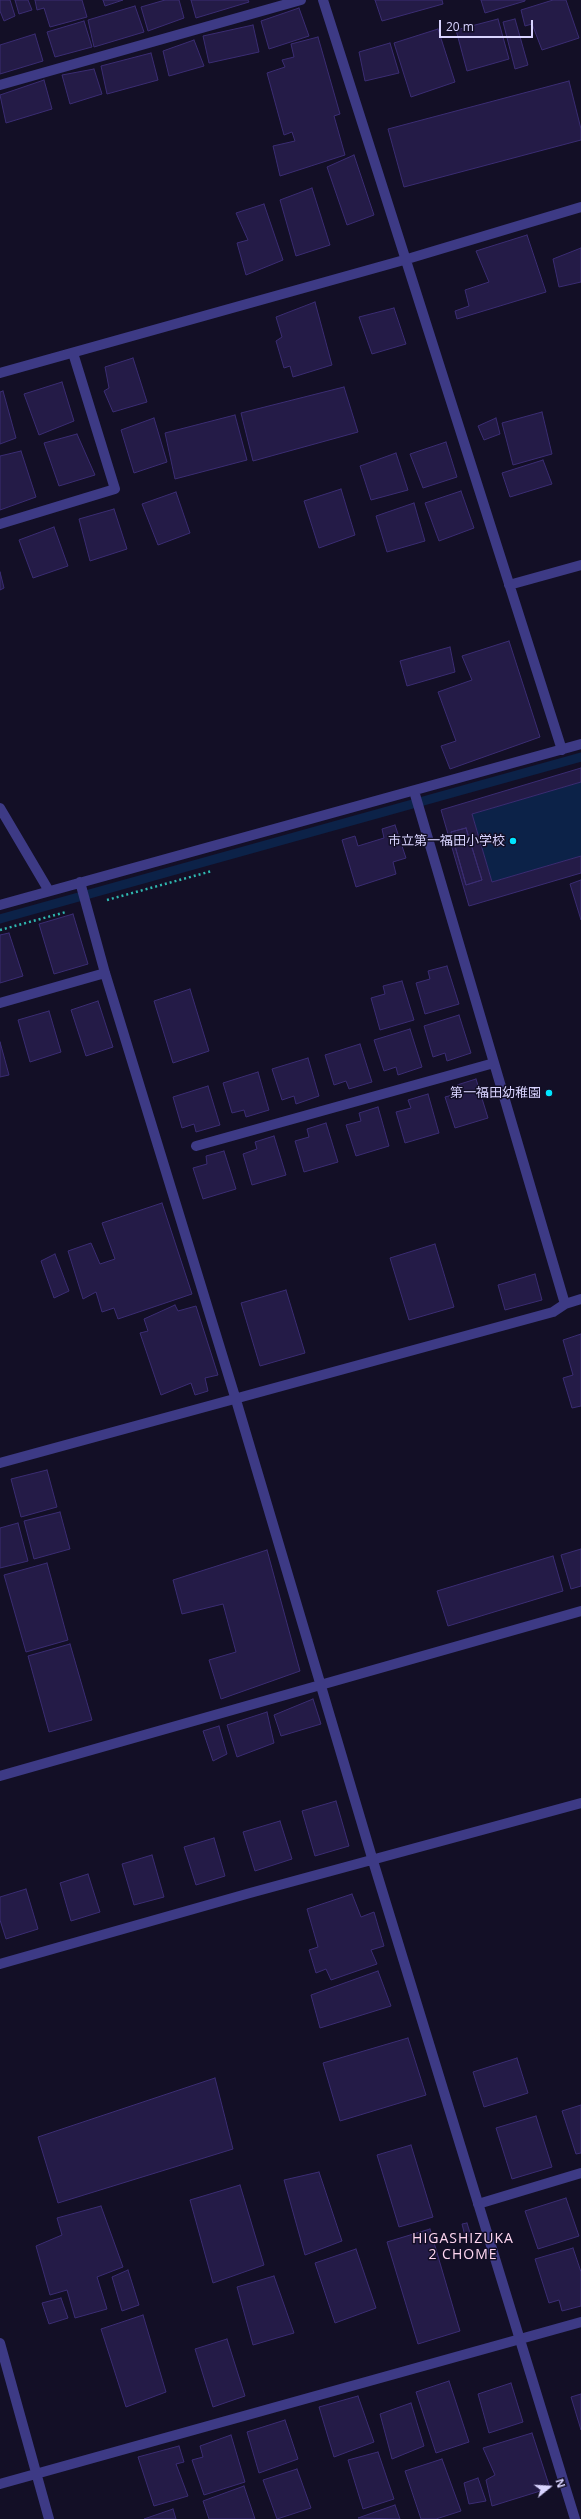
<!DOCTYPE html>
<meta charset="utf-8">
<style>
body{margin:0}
#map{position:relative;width:581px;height:2519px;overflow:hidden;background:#130f26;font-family:"Open Sans",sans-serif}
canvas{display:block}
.north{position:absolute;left:529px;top:2467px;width:40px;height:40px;-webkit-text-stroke:3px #130f26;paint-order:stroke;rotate:72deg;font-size:11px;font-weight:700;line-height:16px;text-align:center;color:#d9d4ff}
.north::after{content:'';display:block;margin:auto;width:14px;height:18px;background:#d9d4ff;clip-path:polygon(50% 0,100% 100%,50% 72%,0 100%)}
.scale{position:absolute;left:439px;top:20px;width:94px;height:18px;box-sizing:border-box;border:2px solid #d9d4ff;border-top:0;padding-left:5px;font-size:12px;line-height:14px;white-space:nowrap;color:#d9d4ff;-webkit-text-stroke:3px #130f26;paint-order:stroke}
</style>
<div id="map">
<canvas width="581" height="2519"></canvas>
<div class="north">N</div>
<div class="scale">20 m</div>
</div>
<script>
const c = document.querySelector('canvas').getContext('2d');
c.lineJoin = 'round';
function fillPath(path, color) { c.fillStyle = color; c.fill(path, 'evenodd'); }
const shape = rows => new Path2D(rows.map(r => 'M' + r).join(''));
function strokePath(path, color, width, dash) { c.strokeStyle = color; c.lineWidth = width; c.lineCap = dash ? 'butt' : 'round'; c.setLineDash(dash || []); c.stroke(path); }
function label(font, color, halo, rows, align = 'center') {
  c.font = font + ' "Open Sans","Noto Sans JP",sans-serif'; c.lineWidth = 3; c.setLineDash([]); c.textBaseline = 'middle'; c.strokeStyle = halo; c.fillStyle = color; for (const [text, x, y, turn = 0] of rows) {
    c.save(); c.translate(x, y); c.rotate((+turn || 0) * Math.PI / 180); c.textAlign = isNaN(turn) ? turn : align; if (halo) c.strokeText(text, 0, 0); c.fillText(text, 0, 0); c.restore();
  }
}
fillPath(shape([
 [581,782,581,856,492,882,472,814]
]), '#0c2248');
strokePath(shape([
 [0,919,581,757]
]), '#0c2248', 9);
const building = shape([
 [0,0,10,0,15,16,4,21,0,11,0,0],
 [15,0,28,0,32,10,19,14,15,0],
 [35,0,82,0,87,17,50,27,44,8,37,10,35,0],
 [103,0,123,0,105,6,103,0],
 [165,0,179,0,184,18,148,31,141,7,165,0],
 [191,0,248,0,249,2,196,18,191,0],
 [375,0,442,0,443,4,382,21,375,0],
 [481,0,525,0,525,1,485,13,481,0],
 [553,0,566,0,579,38,542,50,532,24,525,26,521,10,553,0],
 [135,6,144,32,94,47,88,20,135,6],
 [299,8,309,36,269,49,261,21,299,8],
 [498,19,509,59,467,71,456,30,498,19],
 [515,19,528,65,515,69,503,22,515,19],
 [84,21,92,47,55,57,47,32,84,21],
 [253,25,259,52,209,63,203,36,253,25],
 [438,29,455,82,411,97,394,43,438,29],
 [35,34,43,61,0,74,0,45,35,34],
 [318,37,340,114,334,116,345,155,280,176,273,146,295,141,292,132,284,135,267,73,285,67,282,60,294,57,291,44,318,37],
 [194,40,204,66,169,76,163,51,194,40],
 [390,43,399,73,365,81,359,52,390,43],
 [151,53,158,80,107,94,101,66,151,53],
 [94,69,102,94,70,104,62,75,94,69],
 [44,80,52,109,6,123,0,95,44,80],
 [569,81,581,129,581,140,404,187,388,129,569,81],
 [354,155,374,215,347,225,327,167,354,155],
 [312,188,330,245,296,256,280,200,312,188],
 [264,204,283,260,246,275,237,243,248,240,236,213,264,204],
 [527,235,546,292,457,319,455,311,469,306,465,290,489,282,476,251,527,235],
 [581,248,581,282,559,287,553,259,581,248],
 [315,302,332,365,293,377,290,366,284,368,276,341,282,337,276,317,315,302],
 [394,308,406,344,372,354,359,317,394,308],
 [133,358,147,402,113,412,104,391,109,388,105,367,133,358],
 [62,382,74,421,39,435,24,394,62,382],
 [344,387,358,432,253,461,241,413,344,387],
 [3,391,16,438,0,444,0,392,3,391],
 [542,412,552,454,513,465,502,423,542,412],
 [235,415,247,460,175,479,165,433,235,415],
 [154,418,167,462,134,473,121,430,154,418],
 [496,418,500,434,484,440,478,426,496,418],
 [77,434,95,475,59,486,44,443,77,434],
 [446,442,457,477,423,488,410,454,446,442],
 [21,451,36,497,0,510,0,456,21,451],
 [396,453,408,490,371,500,360,466,396,453],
 [543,460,552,484,510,497,502,473,543,460],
 [341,489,355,535,319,548,304,501,341,489],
 [461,491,474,528,439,541,425,503,461,491],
 [176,492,190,533,158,545,142,504,176,492],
 [414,503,425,541,387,552,376,516,414,503],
 [114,509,127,549,90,561,79,519,114,509],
 [54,527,68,566,33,578,19,540,54,527],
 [0,572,4,588,0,590,0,572],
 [509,641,540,737,450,769,441,746,456,741,438,692,472,680,462,656,509,641],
 [450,647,455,672,407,686,400,661,450,647],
 [581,768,581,782,472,814,492,882,581,856,581,873,469,906,441,810,581,768],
 [466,828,482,880,466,885,451,832,466,828],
 [395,825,406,858,393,862,396,874,356,887,342,840,355,836,358,846,384,838,382,829,395,825],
 [466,828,482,880,466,885,451,832,466,828],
 [581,880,581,920,570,884,581,880],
 [73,914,88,964,54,974,39,924,73,914],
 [9,933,23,976,0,983,0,935,9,933],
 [447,966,459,1004,425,1014,416,983,430,979,428,971,447,966],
 [402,981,414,1020,380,1030,371,998,385,994,383,986,402,981],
 [190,989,209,1051,173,1063,154,1001,190,989],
 [98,1001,113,1047,86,1056,71,1010,98,1001],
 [49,1011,61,1052,30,1062,18,1020,49,1011],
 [459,1015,471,1053,447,1061,445,1053,433,1057,424,1026,459,1015],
 [410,1029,422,1067,398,1075,396,1067,384,1071,374,1040,410,1029],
 [0,1042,9,1075,0,1077,0,1042],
 [360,1044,372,1082,349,1089,346,1081,334,1085,325,1055,360,1044],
 [308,1058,319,1096,296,1104,294,1096,282,1100,272,1069,308,1058],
 [258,1072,269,1110,246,1117,244,1110,232,1113,223,1083,258,1072],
 [476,1079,488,1118,455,1128,445,1097,460,1093,457,1085,476,1079],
 [208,1086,220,1125,196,1132,194,1124,182,1128,173,1097,208,1086],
 [428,1094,439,1133,405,1143,396,1112,411,1108,408,1100,428,1094],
 [378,1107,389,1146,356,1156,346,1125,361,1121,359,1113,378,1107],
 [326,1123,338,1162,304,1172,295,1141,309,1137,307,1129,326,1123],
 [274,1136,286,1175,252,1185,243,1154,257,1149,255,1142,274,1136],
 [224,1151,236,1189,203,1199,193,1168,207,1164,206,1156,224,1151],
 [162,1203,192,1294,118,1319,114,1308,102,1312,96,1292,83,1299,68,1251,91,1243,100,1264,115,1259,102,1223,162,1203],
 [435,1244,454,1307,409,1320,390,1258,435,1244],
 [55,1254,69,1291,54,1298,41,1261,55,1254],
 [535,1274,542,1300,505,1310,498,1285,535,1274],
 [286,1290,305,1353,260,1366,241,1303,286,1290],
 [175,1305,178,1311,196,1306,218,1375,205,1378,208,1391,195,1395,191,1383,161,1395,140,1333,148,1331,144,1319,175,1305],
 [581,1334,581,1406,572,1408,563,1378,573,1375,563,1340,581,1334],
 [47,1470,57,1507,21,1517,11,1479,47,1470],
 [60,1512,70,1549,34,1559,24,1521,60,1512],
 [18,1523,28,1561,0,1568,0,1528,18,1523],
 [581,1549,581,1586,571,1589,561,1555,581,1549],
 [267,1550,300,1671,221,1699,209,1660,236,1652,223,1604,182,1614,173,1580,267,1550],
 [553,1556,563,1591,448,1626,437,1591,553,1556],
 [47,1563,68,1640,26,1652,4,1575,47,1563],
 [70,1644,92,1720,49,1732,28,1656,70,1644],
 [313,1699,321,1724,281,1736,274,1715,313,1699],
 [267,1712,274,1743,237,1757,227,1725,267,1712],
 [219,1726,227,1754,213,1761,203,1731,219,1726],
 [336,1801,349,1846,315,1856,302,1811,336,1801],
 [280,1821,292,1859,255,1871,243,1832,280,1821],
 [214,1838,225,1876,196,1885,184,1847,214,1838],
 [152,1855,164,1897,134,1905,122,1864,152,1855],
 [88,1874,100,1912,71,1921,60,1883,88,1874],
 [26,1889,38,1929,6,1939,0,1920,0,1897,26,1889],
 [352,1894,361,1917,374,1912,384,1946,371,1950,377,1964,331,1980,326,1969,316,1973,309,1950,318,1947,307,1909,352,1894],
 [378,1971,391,2006,320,2028,311,1995,378,1971],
 [408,2038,426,2095,340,2121,323,2063,408,2038],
 [517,2058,528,2093,484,2107,473,2072,517,2058],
 [215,2078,233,2149,58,2203,38,2137,215,2078],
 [581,2105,581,2153,576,2154,562,2111,581,2105],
 [536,2116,552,2167,512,2179,496,2128,536,2116],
 [411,2145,433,2217,399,2227,377,2155,411,2145],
 [319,2172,342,2241,305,2255,284,2180,319,2172],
 [240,2185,264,2265,213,2283,190,2200,240,2185],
 [566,2198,579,2236,538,2249,525,2211,566,2198],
 [101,2206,123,2267,97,2277,107,2309,75,2318,67,2290,50,2295,36,2246,62,2235,57,2218,101,2206],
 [467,2223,471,2236,465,2236,462,2224,467,2223],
 [430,2229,460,2331,418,2344,387,2242,430,2229],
 [573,2248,581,2272,581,2306,562,2311,559,2300,549,2303,535,2259,573,2248],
 [356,2249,376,2308,335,2323,315,2263,356,2249],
 [128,2270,139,2305,122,2311,112,2277,128,2270],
 [274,2276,294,2333,253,2345,237,2287,274,2276],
 [61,2298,68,2318,49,2324,42,2303,61,2298],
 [143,2315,166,2392,126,2407,101,2329,143,2315],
 [227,2339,245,2396,213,2407,195,2349,227,2339],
 [449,2381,469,2442,436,2453,416,2392,449,2381],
 [511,2383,523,2422,489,2433,478,2394,511,2383],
 [581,2394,581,2430,571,2397,581,2394],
 [358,2396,374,2442,334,2457,319,2407,358,2396],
 [411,2403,424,2446,392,2459,380,2414,411,2403],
 [285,2420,298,2459,259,2473,247,2432,285,2420],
 [532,2433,550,2488,492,2506,486,2480,495,2475,483,2448,532,2433],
 [231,2435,245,2482,204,2495,192,2460,203,2457,200,2446,231,2435],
 [179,2446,184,2462,176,2464,188,2496,154,2506,138,2457,179,2446],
 [378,2452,394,2499,363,2509,348,2460,378,2452],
 [442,2459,461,2511,436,2519,421,2519,405,2471,442,2459],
 [297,2469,311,2508,277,2519,263,2480,297,2469],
 [478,2478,486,2501,469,2504,464,2483,478,2478],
 [244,2486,255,2519,209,2519,203,2501,244,2486],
 [395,2505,400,2519,358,2518,395,2505],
 [173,2509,176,2519,144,2519,173,2509]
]);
fillPath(building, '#241b47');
strokePath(building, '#3b2d73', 1);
strokePath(shape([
 [107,900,212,871],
 [0,930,66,912]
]), '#2fb8b0', 2.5, [2, 3]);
strokePath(shape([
 [323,0,562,750],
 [0,85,301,0],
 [0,373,404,260,581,207],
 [0,524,115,489,73,353],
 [509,585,581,565],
 [414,791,565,1304,581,1299],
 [0,808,49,891],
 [80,882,105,973,236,1400,373,1861,575,2519],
 [0,905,581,744],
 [0,1003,105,973],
 [196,1146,494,1063],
 [0,1463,553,1312,565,1304],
 [0,1776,581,1611],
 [0,1964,250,1893,581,1803],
 [478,2204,581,2173],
 [0,2343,49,2519],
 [0,2484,581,2322]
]), '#3d3a85', 10);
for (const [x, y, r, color] of [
 [513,841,4,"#00e5ff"],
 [549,1093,4,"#00e5ff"]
]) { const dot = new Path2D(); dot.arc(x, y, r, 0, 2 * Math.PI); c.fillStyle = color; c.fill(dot); strokePath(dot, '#130f26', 1.5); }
label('13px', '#d9d4ff', '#130f26', [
 ["市立第一福田小学校",505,841],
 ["第一福田幼稚園",541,1093]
], 'right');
c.letterSpacing = '1px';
label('14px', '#ffd6f0', '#130f26', [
 ["HIGASHIZUKA",463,2239],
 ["2 CHOME",463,2255]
]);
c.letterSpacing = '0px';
</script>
